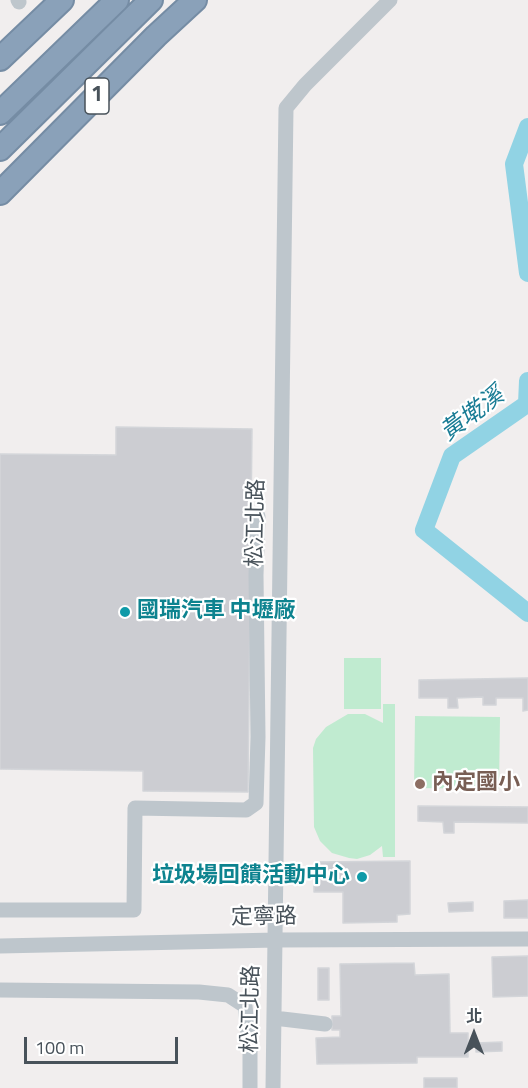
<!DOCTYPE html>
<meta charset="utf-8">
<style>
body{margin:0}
#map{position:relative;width:528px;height:1088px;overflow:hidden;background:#f1eeee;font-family:"Titillium Web","Noto Sans TC",sans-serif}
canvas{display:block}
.north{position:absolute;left:444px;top:1004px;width:60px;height:60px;-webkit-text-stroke:4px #fff;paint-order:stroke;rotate:0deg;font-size:16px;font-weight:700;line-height:24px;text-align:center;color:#48525a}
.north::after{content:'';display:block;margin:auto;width:21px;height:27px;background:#48525a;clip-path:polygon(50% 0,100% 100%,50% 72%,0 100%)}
.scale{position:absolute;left:24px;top:1037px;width:154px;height:27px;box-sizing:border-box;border:3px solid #48525a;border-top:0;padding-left:8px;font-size:18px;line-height:21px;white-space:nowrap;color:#48525a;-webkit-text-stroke:4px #fff;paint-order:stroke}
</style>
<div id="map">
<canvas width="528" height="1088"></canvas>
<div class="north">北</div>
<div class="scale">100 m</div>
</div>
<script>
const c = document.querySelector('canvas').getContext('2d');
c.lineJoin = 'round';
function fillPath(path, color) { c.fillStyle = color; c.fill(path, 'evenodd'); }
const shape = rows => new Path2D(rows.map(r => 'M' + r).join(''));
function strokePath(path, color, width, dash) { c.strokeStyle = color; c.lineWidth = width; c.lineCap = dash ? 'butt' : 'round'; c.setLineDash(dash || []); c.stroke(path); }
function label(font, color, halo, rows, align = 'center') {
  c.font = font + ' "Titillium Web","Noto Sans TC",sans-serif'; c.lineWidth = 4.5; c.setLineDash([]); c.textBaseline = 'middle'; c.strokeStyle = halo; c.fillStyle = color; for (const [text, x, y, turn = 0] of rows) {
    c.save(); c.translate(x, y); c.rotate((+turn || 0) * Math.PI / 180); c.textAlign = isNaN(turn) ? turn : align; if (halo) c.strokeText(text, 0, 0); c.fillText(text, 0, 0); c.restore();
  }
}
fillPath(shape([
 [344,658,381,658,381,709,344,709],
 [383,704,395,704,395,857,383,857,382,846,370,855,357,859,349,858,332,853,320,841,314,827,313,748,316,739,326,727,348,714,365,714,383,723],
 [415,716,500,717,499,789,414,788]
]), '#c0ebd0');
strokePath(shape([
 [528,127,514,164,528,273],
 [528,381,527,404,452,456,424,530,528,613]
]), '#91d3e4', 18);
const building = shape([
 [116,427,252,429,248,792,143,791,143,771,0,769,0,454,116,455,116,427],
 [528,678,528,710,523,711,523,698,496,698,496,705,483,705,483,697,457,698,458,708,448,708,448,698,419,698,419,680,528,678],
 [418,806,528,807,528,823,454,822,454,833,444,833,443,822,418,821,418,806],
 [410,861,410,914,397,915,397,922,343,923,343,892,314,892,314,862,410,861],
 [528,900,528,918,504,918,504,901,528,900],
 [473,902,473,911,449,912,448,903,473,902],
 [528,956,528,996,493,997,492,957,528,956],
 [414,963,415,975,449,974,450,1033,468,1033,468,1057,417,1057,417,1063,317,1064,316,1038,340,1037,340,1030,332,1030,332,1016,341,1016,340,964,414,963],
 [318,968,329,968,329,1000,318,1000,318,968],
 [502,1042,502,1051,476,1052,476,1043,502,1042],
 [424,1078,457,1078,457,1088,424,1088,424,1078]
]);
fillPath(building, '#cccdd2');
strokePath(building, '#d3d5d9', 1.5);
const highway = shape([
 [0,59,62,0],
 [0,113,117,0],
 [0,149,151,0],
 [0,193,156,36,195,0]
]);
strokePath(highway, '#758ca4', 26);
strokePath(shape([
 [18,0,19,2],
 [0,910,134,910,135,808,246,810,256,803,258,737,256,575,258,516],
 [0,946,276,940,528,939],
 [0,990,199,992,228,995,245,1006,250,1051,250,1088],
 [274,1018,325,1024],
 [273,1088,286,108,305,85,390,0]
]), '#bec6cc', 15);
strokePath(highway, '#8aa1b9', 22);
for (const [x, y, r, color] of [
 [125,612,6,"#0f9aa8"],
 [420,784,6,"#8d6e63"],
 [362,877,6,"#0f9aa8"]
]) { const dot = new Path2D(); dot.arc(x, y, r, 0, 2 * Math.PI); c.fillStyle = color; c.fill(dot); strokePath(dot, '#fff', 2); }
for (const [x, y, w] of [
 [97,96,24]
]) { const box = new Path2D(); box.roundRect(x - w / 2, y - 18, w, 36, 4.5); c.fillStyle = '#fff'; c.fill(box); strokePath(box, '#48525a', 1.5); }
label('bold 21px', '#48525a', null, [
 ["1",97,96]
]);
label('22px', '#48525a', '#fff', [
 ["松江北路",257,523,-89],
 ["定寧路",264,918,-1],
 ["松江北路",252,1009,-89]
]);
label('bold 22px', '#0d838f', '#fff', [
 ["國瑞汽車 中壢廠",137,612],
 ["垃圾場回饋活動中心",350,877,"right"]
], 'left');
label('bold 22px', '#785e54', '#fff', [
 ["內定國小",432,784]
], 'left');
label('italic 24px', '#197c95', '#fff', [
 ["黃墘溪",473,415,-37]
]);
</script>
